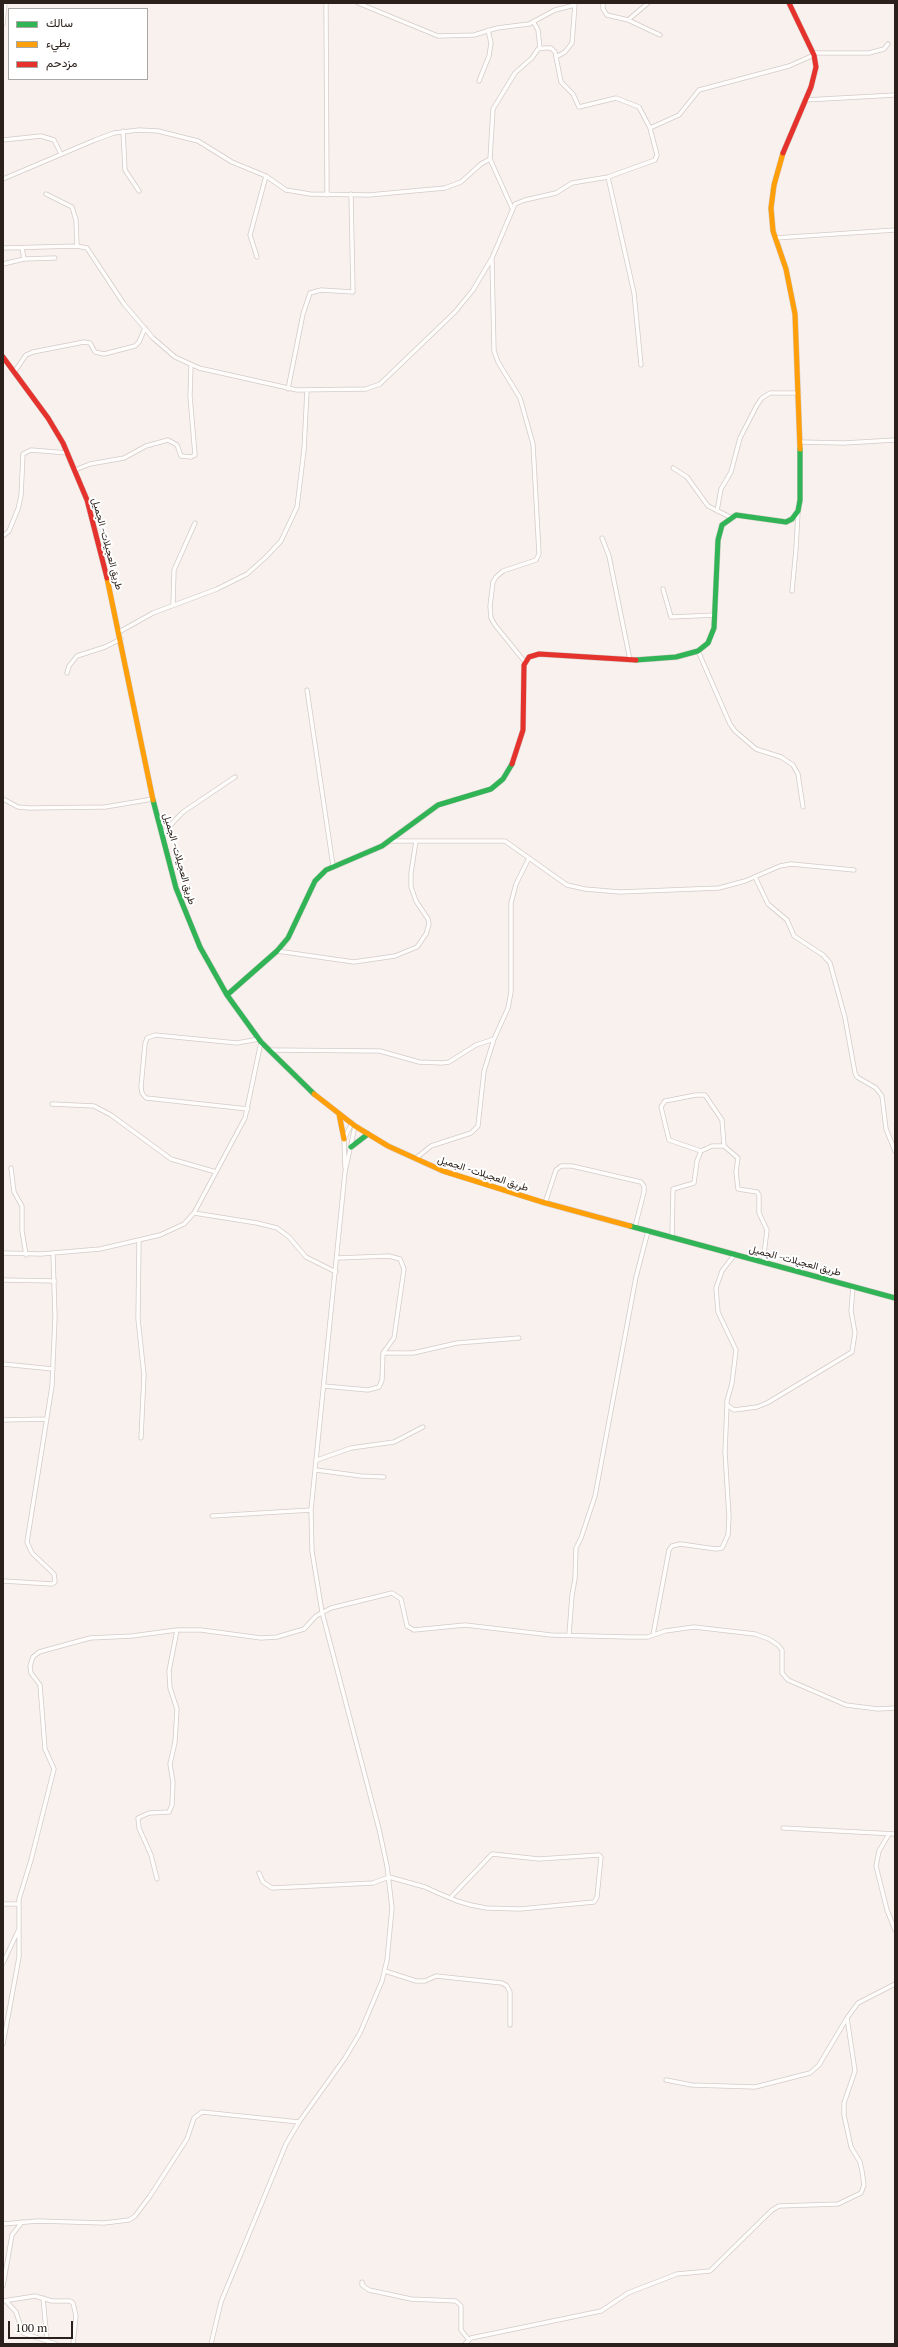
<!DOCTYPE html>
<meta charset="utf-8">
<style>
body{margin:0}
#map{position:relative;width:898px;height:2347px;overflow:hidden;background:#f8f1ee;font-family:"PT Serif",Vazirmatn,serif}
canvas{display:block}
.frame{position:absolute;inset:0;border:4px solid #2b201b;pointer-events:none}
.legend{position:absolute;left:8px;top:8px;width:140px;height:72px;box-sizing:border-box;background:#fff;border:1px solid #aaa6a4;margin:0;padding:5px 7px;list-style:none;font-size:12px;color:#2b201b}
.legend li{display:flex;align-items:center;gap:8px;height:20px}
.legend b{width:20px;border:1px solid #aaa6a4}
.scale{position:absolute;left:8px;top:2321px;width:65px;height:18px;box-sizing:border-box;border:2px solid #2b201b;border-top:0;padding-left:5px;font-size:12px;line-height:14px;white-space:nowrap;color:#2b201b;-webkit-text-stroke:3px #fff;paint-order:stroke}
</style>
<div id="map">
<canvas width="898" height="2347"></canvas>
<div class="frame"></div>
<ul class="legend">
<li><b style="height:5px;background:#30b455"></b>سالك</li>
<li><b style="height:5px;background:#ff9f0a"></b>بطيء</li>
<li><b style="height:5px;background:#e5322d"></b>مزدحم</li>
</ul>
<div class="scale">100 m</div>
</div>
<script>
const c = document.querySelector('canvas').getContext('2d');
c.lineJoin = 'round';
const shape = rows => new Path2D(rows.map(r => 'M' + r).join(''));
function strokePath(path, color, width, dash) { c.strokeStyle = color; c.lineWidth = width; c.lineCap = dash ? 'butt' : 'round'; c.setLineDash(dash || []); c.stroke(path); }
function label(font, color, halo, rows, align = 'center') {
  c.font = font + ' "PT Serif",Vazirmatn,serif'; c.lineWidth = 4; c.setLineDash([]); c.textBaseline = 'middle'; c.strokeStyle = halo; c.fillStyle = color; for (const [text, x, y, turn = 0] of rows) {
    c.save(); c.translate(x, y); c.rotate((+turn || 0) * Math.PI / 180); c.textAlign = isNaN(turn) ? turn : align; if (halo) c.strokeText(text, 0, 0); c.fillText(text, 0, 0); c.restore();
  }
}
const street = shape([
 [326,3,327,195],
 [358,3,438,36,474,35,497,28,529,24,555,10,575,5],
 [603,3,603,9,607,15,628,20,660,35],
 [628,20,648,3],
 [534,23,538,30,540,48],
 [3,24,5,3],
 [813,53,869,53,884,49,888,44],
 [556,57,565,52,572,43,575,4],
 [479,81,489,56,491,43,488,30],
 [805,100,895,95],
 [650,128,679,115,699,90,789,66,814,55],
 [123,131,125,170,139,191],
 [3,140,41,136,54,140,61,154],
 [608,177,634,293,641,365],
 [3,179,95,140,114,133,139,130,158,131,198,141,232,162,266,176,286,190,310,194,369,195,445,188,461,182,481,164,490,159,512,208],
 [46,194,72,207,76,220,77,246],
 [775,238,895,230],
 [3,248,77,246,87,248,124,304,153,338,175,357,199,368,297,390,366,389,380,384,455,312,473,290,492,258,515,204,525,200,556,193,572,183,608,177,655,160,657,155,650,128,639,107,616,98,579,107,573,94,561,82,555,52,551,48,545,48,538,49,532,58,515,73,493,109,490,159],
 [22,248,24,259],
 [257,257,250,235,266,176],
 [492,259,494,351,498,362,520,398,533,444,539,554,536,560,503,571,496,577,493,582,490,606,491,618,495,625,525,662],
 [3,264,24,259,55,258],
 [15,371,26,355,33,352,84,342,90,343,95,352,104,354,135,346,139,342,145,328],
 [288,389,303,314,310,293,321,290,353,292,351,194],
 [800,442,844,443,895,440],
 [673,468,687,477,708,506,730,517],
 [75,470,90,464,124,458,146,446,168,440,177,445,181,456,191,457,195,455,190,396,191,365],
 [717,511,721,489,731,472,740,438,757,405,762,398,770,393,799,393],
 [3,536,9,531,18,509,21,496,23,454,31,450,68,453],
 [602,538,609,556,630,660],
 [663,589,671,617,716,615],
 [792,591,796,549,798,512],
 [173,605,174,570,195,523],
 [119,632,153,613,217,589,247,574,266,557,281,541,297,507,304,450,307,390],
 [698,651,730,724,735,731,756,749,781,757,793,765,798,774,803,807],
 [67,673,69,666,77,656,105,647,121,639],
 [307,690,333,866],
 [3,799,18,807,29,808,105,807,153,799],
 [162,834,183,812,235,777],
 [391,841,505,841,567,885,585,889,620,892,719,888,745,881,780,866,791,864,854,870],
 [755,877,768,904,787,920,794,936,823,955,830,963,845,1018,855,1073,857,1077,876,1088,882,1096,886,1129,895,1151],
 [277,951,354,962,395,956,417,947,426,934,429,924,428,919,416,901,411,887,411,873,416,841],
 [269,1050,380,1051,419,1062,442,1063,449,1062,476,1045,494,1039],
 [52,1104,94,1106,111,1115,171,1159,216,1172],
 [248,1109,146,1098,142,1093,141,1087,145,1044,147,1038,155,1035,237,1043,259,1039],
 [701,1151,669,1140,661,1107,665,1101,696,1095,705,1095,722,1120,724,1146],
 [415,1159,431,1146,471,1133,478,1126,484,1071,494,1039,508,1008,511,992,511,903,516,884,529,858],
 [11,1168,14,1192,22,1206,22,1231,26,1255],
 [345,1168,344,1139,352,1123],
 [545,1203,556,1170,561,1166,572,1166,641,1182,644,1186,644,1192,635,1227],
 [194,1213,257,1223,277,1228,289,1237,306,1257,336,1272],
 [672,1237,673,1189,694,1183,697,1161,701,1151,712,1146,724,1146,738,1158,736,1172,738,1189,757,1192,759,1195,759,1213,767,1230,763,1262],
 [139,1241,138,1319,144,1375,141,1438],
 [3,1253,41,1254,100,1249,160,1235,184,1224,194,1213,245,1118,261,1042],
 [735,1254,722,1271,716,1288,718,1312,736,1350,732,1383,727,1401,727,1405,734,1410,757,1407,767,1403,852,1352,855,1333,851,1311,853,1287],
 [3,1280,55,1281],
 [383,1353,413,1353,457,1343,519,1338],
 [3,1364,53,1369],
 [324,1386,368,1390,379,1387,382,1380,383,1353,394,1338,404,1269,400,1259,389,1256,337,1258],
 [3,1420,47,1419],
 [317,1460,351,1448,394,1442,423,1427],
 [316,1470,361,1476,384,1477],
 [212,1516,311,1510],
 [3,1581,52,1584,55,1582,54,1574,32,1553,27,1542,52,1386,55,1317,53,1254],
 [569,1635,572,1595,575,1579,576,1548,581,1538,595,1496,636,1277,648,1231],
 [653,1635,669,1550,672,1546,680,1544,716,1549,722,1548,728,1535,729,1517,725,1452,727,1405],
 [783,1828,895,1834],
 [889,1834,879,1851,876,1866,887,1910,895,1930],
 [259,1873,263,1882,272,1888,373,1883,389,1877,425,1887,438,1893,450,1898,457,1901,471,1905,486,1908,520,1909,594,1902,597,1897,601,1857,599,1855,539,1859,492,1854,450,1898],
 [157,1879,151,1855,139,1828,138,1818,149,1813,169,1812,172,1805,173,1782,170,1764,175,1742,177,1709,170,1688,169,1671,177,1630],
 [3,1904,18,1904],
 [3,1963,18,1931],
 [385,1971,416,1981,425,1981,436,1976,502,1983,507,1986,510,1992,510,2025],
 [3,2044,19,1957,19,1899,31,1860,54,1769,45,1749,40,1685,31,1673,30,1666,33,1657,39,1652,90,1638,132,1636,177,1630,201,1630,261,1638,277,1637,304,1629,316,1616,331,1608,392,1593,401,1599,407,1626,414,1630,465,1625,551,1635,629,1637,648,1637,665,1631,694,1627,755,1634,769,1639,778,1645,782,1650,782,1673,788,1680,846,1705,878,1709,895,1708],
 [666,2080,692,2085,755,2087,810,2073,819,2065,847,2018],
 [3,2224,38,2221,104,2223,129,2220,135,2216,150,2196,187,2139,194,2118,202,2112,299,2122],
 [362,2282,362,2285,369,2290,411,2299,456,2301,461,2306,461,2330,469,2340],
 [3,2286,12,2235,22,2222],
 [43,2298,47,2340],
 [3,2301,35,2296,52,2301,70,2301,73,2303,76,2316,73,2344],
 [6,2301,16,2312,23,2333,56,2344],
 [211,2344,221,2302,286,2144,299,2122,345,2058,360,2033,382,1981,387,1960,392,1908,387,1866,379,1829,322,1612,312,1551,311,1510,345,1172,355,1126],
 [465,2344,471,2338,601,2311,628,2293,677,2274,710,2271,772,2210,779,2206,838,2204,861,2193,864,2185,862,2171,860,2162,851,2147,844,2115,844,2103,855,2071,847,2018,858,2003,895,1984]
]);
const fast = shape([
 [636,660,676,657,698,651,708,643,714,628,718,540,722,525,736,515,786,522,792,519,798,511,800,500,800,449],
 [153,800,176,888,200,947,227,995,261,1042,314,1094],
 [227,995,277,951,288,938,315,881,326,870,382,846,438,805,491,789,503,779,512,764],
 [351,1147,368,1134],
 [630,1226,895,1298]
]);
const slow = shape([
 [783,153,774,185,771,208,773,231,786,269,795,314,800,449],
 [107,578,153,800],
 [314,1094,355,1126,388,1146,443,1171,542,1202,630,1226],
 [339,1114,344,1139]
]);
const jam = shape([
 [783,153,811,87,816,67,814,55,789,3],
 [3,357,48,418,63,443,87,500,107,578],
 [512,764,523,730,524,665,529,657,539,654,636,660]
]);
strokePath(street, '#d4cbc7', 5);
strokePath(fast, '#d4cbc7', 6);
strokePath(slow, '#d4cbc7', 6);
strokePath(jam, '#d4cbc7', 6);
strokePath(street, '#fefdfc', 3.5);
strokePath(fast, '#30b455', 5);
strokePath(slow, '#ff9f0a', 5);
strokePath(jam, '#e5322d', 5);
label('10px', '#2b201b', '#fff', [
 ["طريق العجيلات- الجميل",107,544,75],
 ["طريق العجيلات- الجميل",179,859,74],
 ["طريق العجيلات- الجميل",483,1174,18],
 ["طريق العجيلات- الجميل",795,1261,15]
]);
</script>
